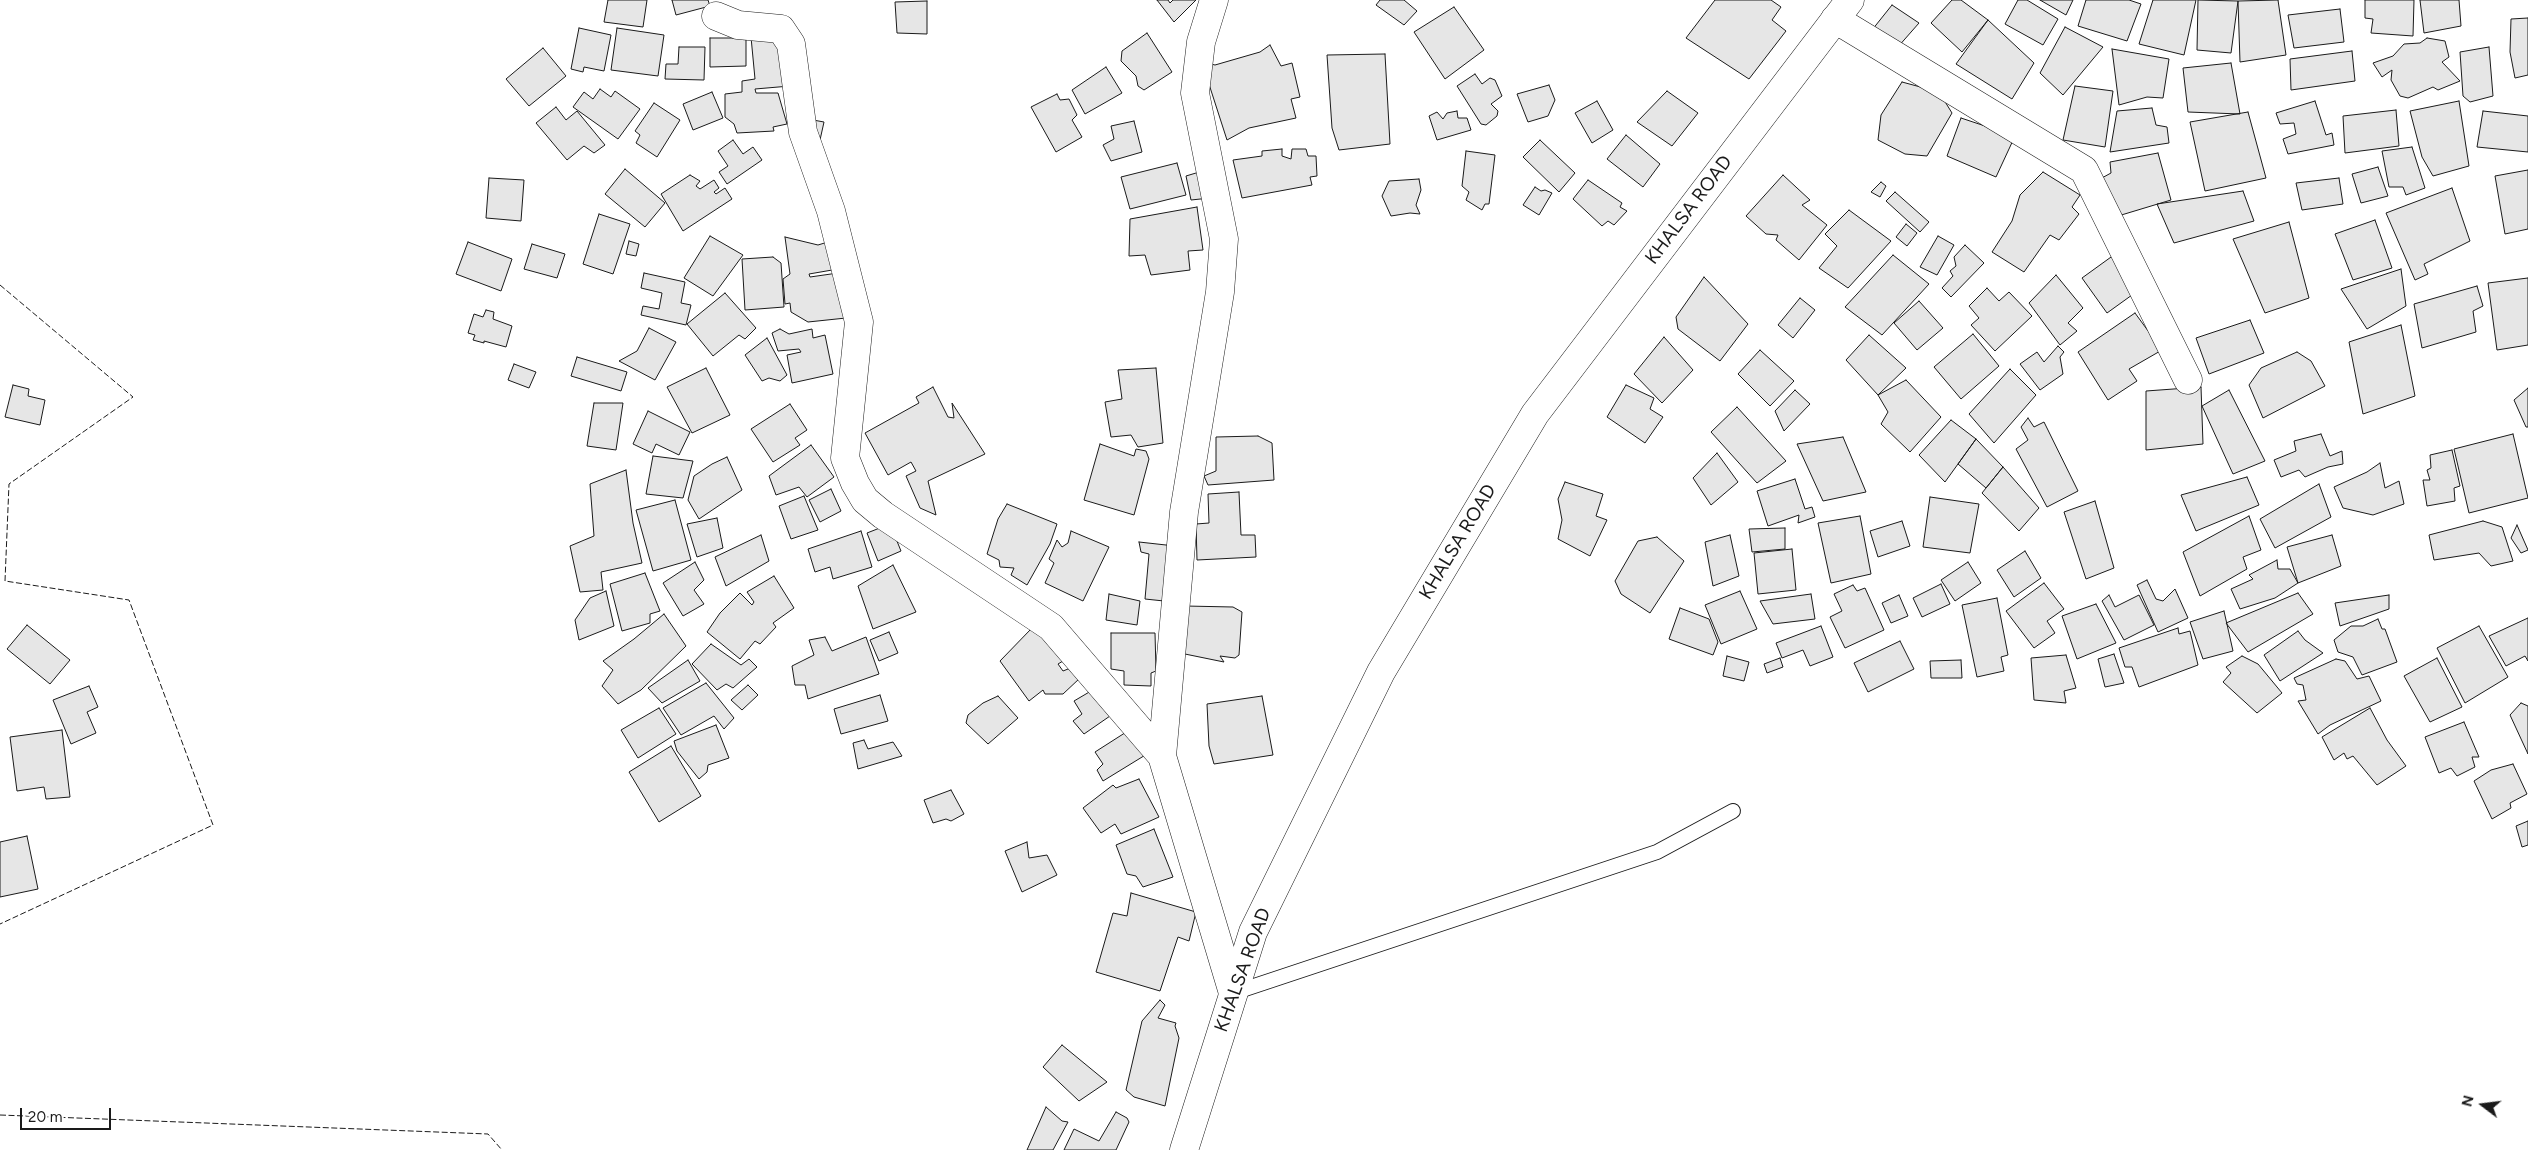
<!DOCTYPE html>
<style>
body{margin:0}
#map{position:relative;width:2528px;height:1150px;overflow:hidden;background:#fff;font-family:Figtree,sans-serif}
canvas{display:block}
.north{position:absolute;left:2458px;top:1080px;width:50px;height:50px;-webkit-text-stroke:4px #fff;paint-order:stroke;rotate:285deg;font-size:14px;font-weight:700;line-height:20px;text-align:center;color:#1a1a1a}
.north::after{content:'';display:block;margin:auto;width:18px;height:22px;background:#1a1a1a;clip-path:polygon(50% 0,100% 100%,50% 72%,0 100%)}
.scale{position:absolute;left:20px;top:1108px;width:91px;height:22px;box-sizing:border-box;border:2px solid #1a1a1a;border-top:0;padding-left:6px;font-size:15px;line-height:18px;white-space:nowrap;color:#1a1a1a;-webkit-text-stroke:4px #fff;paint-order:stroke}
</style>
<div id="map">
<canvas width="2528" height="1150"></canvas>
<div class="north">N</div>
<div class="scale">20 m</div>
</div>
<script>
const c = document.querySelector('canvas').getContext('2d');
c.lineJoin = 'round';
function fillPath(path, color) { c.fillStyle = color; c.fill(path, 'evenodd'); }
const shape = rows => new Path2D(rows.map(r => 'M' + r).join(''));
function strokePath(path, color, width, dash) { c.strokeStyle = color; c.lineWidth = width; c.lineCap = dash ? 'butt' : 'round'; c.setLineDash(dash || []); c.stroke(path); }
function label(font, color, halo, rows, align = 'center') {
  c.font = font + ' Figtree,sans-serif'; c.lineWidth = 4; c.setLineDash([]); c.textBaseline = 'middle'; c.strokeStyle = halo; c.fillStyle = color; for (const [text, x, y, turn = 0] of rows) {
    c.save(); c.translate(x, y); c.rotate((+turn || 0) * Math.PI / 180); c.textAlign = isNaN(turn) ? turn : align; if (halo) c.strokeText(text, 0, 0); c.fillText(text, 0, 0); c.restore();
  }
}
const building = shape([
 [608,0,647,0,643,27,604,22,608,0],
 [672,0,708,0,710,6,676,15,672,0],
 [1157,0,1168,0,1170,3,1173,0,1196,0,1174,22,1157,0],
 [1380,0,1404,0,1417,11,1404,25,1376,5,1380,0],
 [1715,0,1771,0,1781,7,1772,20,1786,31,1749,79,1686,38,1715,0],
 [1952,0,1961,0,1988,20,1962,52,1931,23,1952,0],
 [2018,0,2027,0,2058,19,2043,45,2005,24,2018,0],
 [2040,0,2073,0,2066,15,2040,0],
 [2086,0,2129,0,2141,4,2127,41,2078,26,2086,0],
 [2153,0,2196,0,2184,55,2139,44,2153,0],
 [2198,0,2238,1,2231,53,2197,50,2198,0],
 [2278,0,2286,55,2240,62,2238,1,2278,0],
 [2365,0,2414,0,2413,36,2371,33,2373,19,2365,18,2365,0],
 [2420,0,2459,0,2461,26,2424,33,2420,0],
 [927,1,927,34,897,33,895,2,927,1],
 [1892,5,1919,23,1897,48,1872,30,1892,5],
 [1454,7,1484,50,1445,79,1414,32,1454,7],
 [2340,9,2344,42,2294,48,2288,15,2340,9],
 [2528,18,2528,75,2515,78,2510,52,2511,19,2528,18],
 [1988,20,2034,63,2012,99,1956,64,1988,20],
 [2065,27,2103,47,2063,95,2040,73,2065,27],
 [579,28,611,35,604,71,584,67,583,72,571,69,579,28],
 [617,28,664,35,658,76,611,70,617,28],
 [1147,33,1172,72,1144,90,1138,86,1136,76,1121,61,1122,51,1147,33],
 [778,34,790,86,755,89,756,93,778,93,787,124,773,127,774,131,737,133,734,124,725,117,725,94,742,92,742,81,755,79,751,37,778,34],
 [710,38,746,38,746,66,710,67,710,38],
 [2427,38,2445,41,2449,57,2442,62,2460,81,2438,90,2433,87,2408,98,2400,96,2391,80,2392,70,2382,77,2373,63,2393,56,2404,44,2420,43,2427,38],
 [1270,45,1281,66,1292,63,1300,97,1291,99,1296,118,1249,128,1227,140,1207,78,1211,64,1215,65,1260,52,1270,45],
 [679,47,705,47,704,80,665,79,666,64,678,64,679,47],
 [2489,47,2493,96,2470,102,2463,96,2460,52,2489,47],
 [543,48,566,76,529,106,506,79,543,48],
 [2112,49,2169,59,2163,98,2147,97,2119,105,2112,49],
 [2352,51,2355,81,2291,90,2290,59,2352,51],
 [1385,54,1390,144,1339,150,1332,128,1327,55,1385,54],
 [2231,63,2240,114,2188,112,2183,68,2231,63],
 [1106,67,1122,93,1085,114,1072,90,1106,67],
 [1475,74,1482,84,1490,78,1495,80,1502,96,1491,104,1498,111,1497,116,1486,125,1481,124,1457,86,1475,74],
 [1902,82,1939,92,1952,113,1927,156,1905,154,1878,140,1881,115,1902,82],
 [1549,85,1555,100,1548,116,1528,122,1517,94,1549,85],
 [2075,86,2113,91,2105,147,2063,140,2075,86],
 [600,89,611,97,615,91,640,109,618,139,573,107,584,92,593,99,600,89],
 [1667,91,1698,113,1672,146,1637,122,1667,91],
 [712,92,723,118,693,130,683,104,712,92],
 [1057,94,1060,100,1069,99,1077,115,1072,120,1082,137,1056,152,1031,107,1057,94],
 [1597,101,1613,130,1592,143,1575,113,1597,101],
 [2315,101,2326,135,2332,133,2334,145,2288,154,2283,139,2296,134,2294,123,2280,124,2276,113,2315,101],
 [2459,101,2469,166,2433,176,2422,157,2410,111,2459,101],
 [654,103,680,120,657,157,636,143,640,135,635,131,654,103],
 [556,107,566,120,577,111,605,145,594,153,584,146,567,160,536,123,556,107],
 [2152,108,2156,125,2167,127,2169,143,2110,152,2117,111,2152,108],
 [2396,110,2399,146,2345,153,2343,116,2396,110],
 [1457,111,1458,118,1467,118,1471,130,1437,140,1429,116,1437,112,1443,119,1447,113,1457,111],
 [2483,111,2528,116,2528,152,2477,147,2483,111],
 [2248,112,2266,178,2205,191,2190,122,2248,112],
 [1961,118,2015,136,1996,177,1947,156,1961,118],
 [813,120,824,122,820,140,809,137,813,120],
 [1134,121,1142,152,1111,161,1103,145,1114,139,1111,126,1134,121],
 [1626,135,1660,164,1643,187,1607,159,1626,135],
 [733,140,743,154,753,147,762,160,727,184,719,172,728,166,718,151,733,140],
 [1540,140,1575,173,1559,192,1523,157,1540,140],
 [2412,147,2425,188,2406,195,2403,187,2389,187,2382,151,2412,147],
 [1282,149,1282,156,1291,159,1292,149,1306,149,1308,156,1316,156,1317,176,1310,177,1312,185,1242,198,1233,160,1262,156,1262,151,1282,149],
 [1466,151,1495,155,1489,204,1485,204,1482,210,1466,200,1469,192,1462,186,1466,151],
 [2158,153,2171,200,2118,216,2100,179,2111,173,2110,162,2158,153],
 [1177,163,1186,195,1130,209,1121,177,1177,163],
 [2378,167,2388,196,2361,203,2352,174,2378,167],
 [625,169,665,203,645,227,605,194,625,169],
 [1206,170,1210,198,1191,200,1186,176,1206,170],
 [2528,170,2528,229,2505,234,2495,176,2528,170],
 [2043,172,2080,195,2072,207,2079,214,2059,240,2050,235,2024,272,1992,252,2012,221,2020,195,2043,172],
 [690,175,700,181,696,186,700,189,714,180,719,188,714,192,716,194,725,188,732,199,683,231,661,194,690,175],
 [1783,175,1810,200,1802,205,1827,225,1799,260,1776,240,1778,235,1766,234,1746,216,1783,175],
 [489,178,524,180,521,221,486,218,489,178],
 [2339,178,2343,204,2302,210,2296,183,2339,178],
 [1419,179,1421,190,1416,205,1420,214,1410,213,1391,216,1382,196,1389,181,1419,179],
 [1588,180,1622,203,1620,207,1627,211,1614,225,1608,221,1602,226,1573,199,1588,180],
 [1881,182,1886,186,1880,197,1871,192,1881,182],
 [1535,187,1541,191,1545,190,1552,193,1539,215,1523,205,1535,187],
 [2452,188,2470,241,2424,264,2428,274,2415,280,2386,213,2452,188],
 [2243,191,2254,221,2174,243,2157,204,2243,191],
 [1895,192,1929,222,1920,232,1886,201,1895,192],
 [1197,207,1203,250,1188,251,1190,270,1151,275,1145,255,1129,256,1130,219,1197,207],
 [1849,210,1891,241,1848,288,1819,268,1837,246,1825,234,1849,210],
 [599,214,630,224,613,274,583,264,599,214],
 [2375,220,2392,268,2353,280,2335,234,2375,220],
 [2289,222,2309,298,2265,313,2233,239,2289,222],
 [1906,224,1917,233,1907,246,1896,237,1906,224],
 [710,236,743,255,713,296,684,278,710,236],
 [1938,236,1954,245,1937,275,1920,267,1938,236],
 [785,237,818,245,831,241,838,269,809,274,810,277,838,273,846,318,808,322,791,312,790,303,785,304,783,279,790,274,785,237],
 [629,241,639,244,636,256,626,254,629,241],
 [468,242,512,259,501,291,456,274,468,242],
 [532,244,565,254,557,278,524,269,532,244],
 [1965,245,1984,263,1951,297,1942,288,1953,276,1950,271,1956,266,1954,257,1965,245],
 [2118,252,2132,295,2107,313,2082,278,2118,252],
 [1893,255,1929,284,1882,335,1845,307,1893,255],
 [773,257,781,263,784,307,745,310,742,259,773,257],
 [2401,269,2406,306,2367,329,2341,289,2401,269],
 [644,273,685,282,681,303,691,305,686,325,641,315,643,306,659,309,662,293,641,288,644,273],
 [2056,275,2083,308,2068,323,2077,331,2060,345,2029,303,2056,275],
 [1704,277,1748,324,1720,361,1678,329,1676,317,1704,277],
 [2528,278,2528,345,2497,350,2488,283,2528,278],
 [2477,286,2483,306,2473,311,2476,332,2422,348,2414,304,2477,286],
 [1987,288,1999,301,2009,292,2032,316,1995,351,1971,325,1979,318,1969,306,1987,288],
 [725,293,756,328,745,339,739,335,713,356,687,324,725,293],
 [1800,298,1815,310,1793,338,1778,325,1800,298],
 [1919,301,1943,328,1917,350,1894,323,1919,301],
 [486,310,494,312,493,319,512,326,506,347,484,341,484,343,473,340,475,335,468,333,474,314,483,317,486,310],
 [2135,313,2162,350,2129,369,2137,381,2108,400,2078,352,2135,313],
 [2250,320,2264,353,2209,374,2196,338,2250,320],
 [2401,325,2415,396,2363,414,2349,342,2401,325],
 [649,328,676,342,655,380,619,361,637,351,649,328],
 [780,329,789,334,812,329,813,338,825,335,833,374,792,383,787,355,801,352,799,349,778,351,772,333,780,329],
 [1973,334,1999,366,1961,399,1934,367,1973,334],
 [1869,335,1906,368,1878,395,1846,360,1869,335],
 [1664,337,1693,370,1662,403,1634,374,1664,337],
 [767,338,787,375,780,381,769,378,762,381,745,355,767,338],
 [2058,346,2064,352,2060,357,2063,374,2040,390,2020,364,2037,352,2044,362,2058,346],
 [1760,350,1794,381,1770,406,1738,374,1760,350],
 [2297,352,2311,361,2325,386,2263,418,2249,385,2261,368,2297,352],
 [577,357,627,372,621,391,571,376,577,357],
 [514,364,536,372,529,388,508,380,514,364],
 [706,368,730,415,692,433,667,387,706,368],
 [1156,368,1163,443,1138,447,1131,435,1111,437,1105,402,1122,399,1118,370,1156,368],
 [2010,369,2036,395,1994,443,1969,414,2010,369],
 [1906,380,1941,417,1910,452,1881,424,1888,412,1878,395,1906,380],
 [13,385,29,389,28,396,45,400,40,425,5,417,13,385],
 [1626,385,1654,398,1650,409,1663,417,1645,443,1607,417,1626,385],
 [933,387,948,417,954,418,952,403,985,454,928,481,936,515,920,508,906,476,916,471,911,462,888,475,865,433,919,403,916,397,933,387],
 [2201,387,2203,444,2146,450,2146,391,2201,387],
 [2528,388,2528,427,2526,427,2514,400,2528,388],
 [1795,390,1810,404,1784,431,1775,411,1795,390],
 [2229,390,2265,461,2233,474,2202,406,2229,390],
 [594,403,623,403,616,450,587,446,594,403],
 [790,404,807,430,795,438,800,445,773,462,751,429,790,404],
 [1737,407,1786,461,1757,483,1711,432,1737,407],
 [648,411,690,432,679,455,656,444,652,453,633,444,648,411],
 [2028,418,2034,427,2044,422,2078,491,2047,507,2016,449,2028,440,2021,427,2028,418],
 [1951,420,1976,439,1945,482,1919,455,1951,420],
 [2321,434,2330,456,2342,451,2343,464,2328,467,2305,477,2299,470,2281,477,2274,460,2296,451,2294,441,2321,434],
 [2513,434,2528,498,2469,513,2454,449,2513,434],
 [1258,436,1272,443,1274,480,1208,485,1204,476,1216,471,1216,437,1258,436],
 [1843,437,1866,492,1823,501,1797,444,1843,437],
 [1976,439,2003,467,1986,488,1958,464,1976,439],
 [1100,444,1134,456,1136,449,1146,451,1149,459,1134,515,1084,500,1100,444],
 [811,445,834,477,807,497,799,487,776,495,769,476,811,445],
 [2452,450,2460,486,2454,488,2455,501,2427,506,2423,480,2430,480,2427,470,2431,468,2430,455,2452,450],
 [1717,453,1738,482,1711,505,1693,478,1717,453],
 [653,456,693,461,683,498,646,494,653,456],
 [727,457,742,490,699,519,688,500,694,476,712,464,727,457],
 [2380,463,2385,488,2399,481,2404,504,2373,515,2343,508,2334,487,2367,472,2380,463],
 [2003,467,2039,508,2019,531,1982,493,2003,467],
 [626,470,633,523,642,563,601,572,603,590,580,592,570,546,594,536,590,484,626,470],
 [2247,477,2259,505,2196,531,2181,495,2247,477],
 [1795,479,1805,509,1812,507,1815,517,1798,523,1799,515,1768,526,1757,491,1795,479],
 [1565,482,1603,494,1596,516,1607,520,1590,556,1558,539,1562,520,1558,499,1565,482],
 [2319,484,2331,517,2275,548,2260,519,2319,484],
 [831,489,841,511,820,522,809,500,831,489],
 [1239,492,1241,535,1255,535,1256,557,1197,560,1196,524,1209,523,1208,494,1239,492],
 [804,496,818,530,791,539,779,506,804,496],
 [1930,497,1979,504,1970,553,1923,547,1930,497],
 [675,500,691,560,653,571,636,510,675,500],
 [2095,501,2114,568,2086,579,2064,512,2095,501],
 [1007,504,1057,524,1050,544,1027,585,1011,575,1014,568,1000,567,999,560,987,554,998,519,1007,504],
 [1860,516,1871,574,1831,583,1818,523,1860,516],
 [2249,516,2261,550,2243,557,2247,569,2200,596,2183,552,2249,516],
 [717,518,723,548,697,557,687,524,717,518],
 [1902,521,1910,546,1878,557,1870,531,1902,521],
 [2483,521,2502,527,2513,561,2491,566,2479,553,2434,560,2429,535,2483,521],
 [890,524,901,551,878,561,867,533,890,524],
 [2517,525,2528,550,2521,553,2511,538,2517,525],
 [1785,528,1785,549,1752,552,1749,529,1785,528],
 [861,531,872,567,833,579,830,567,815,572,808,549,861,531],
 [1071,531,1109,547,1083,601,1045,583,1054,563,1049,559,1057,540,1062,547,1068,543,1071,531],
 [761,535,769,561,726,586,715,557,761,535],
 [1730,535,1739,576,1713,586,1705,542,1730,535],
 [2332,535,2341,566,2298,583,2287,547,2332,535],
 [1657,537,1684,561,1650,613,1621,594,1615,581,1638,541,1657,537],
 [1139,542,1175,546,1164,601,1145,599,1149,554,1141,552,1139,542],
 [1792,549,1796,590,1758,594,1754,553,1792,549],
 [2025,551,2041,578,2014,597,1997,570,2025,551],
 [2277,560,2278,569,2290,569,2298,583,2275,598,2240,609,2231,589,2253,579,2249,575,2277,560],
 [695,562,704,580,694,590,704,604,683,616,663,583,695,562],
 [1968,562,1981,583,1955,601,1941,580,1968,562],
 [893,565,916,612,873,629,858,586,893,565],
 [645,573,660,611,650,614,650,623,622,631,610,584,645,573],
 [774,576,794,608,773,623,776,627,760,644,755,641,740,659,707,632,720,613,740,593,752,605,754,602,747,592,774,576],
 [2147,580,2156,599,2163,601,2175,589,2188,618,2158,632,2137,585,2147,580],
 [2044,583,2064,609,2047,621,2055,633,2034,648,2006,611,2044,583],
 [1941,584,1950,604,1922,617,1913,598,1941,584],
 [1853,585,1857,591,1865,588,1884,630,1845,648,1830,617,1842,611,1834,594,1853,585],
 [606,591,614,626,579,640,575,620,590,598,606,591],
 [1740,591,1757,629,1721,644,1705,605,1740,591],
 [2298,593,2313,614,2248,652,2226,623,2298,593],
 [1109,594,1140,601,1137,625,1106,620,1109,594],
 [1811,594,1815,619,1773,624,1760,601,1811,594],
 [1899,595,1908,616,1891,623,1882,603,1899,595],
 [2109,595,2115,607,2139,595,2154,625,2124,640,2102,601,2109,595],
 [2389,595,2389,609,2340,626,2335,603,2389,595],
 [1997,598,2008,655,2001,657,2004,671,1977,677,1962,605,1997,598],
 [2096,604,2116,643,2077,659,2062,616,2096,604],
 [1185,606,1233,607,1242,612,1239,655,1235,658,1220,656,1224,662,1180,653,1185,606],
 [1680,608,1709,619,1718,642,1713,655,1669,639,1680,608],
 [2224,611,2233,651,2203,659,2190,622,2224,611],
 [664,614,686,646,641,690,618,704,602,686,613,670,603,661,634,639,664,614],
 [2528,618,2528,661,2525,656,2506,666,2489,636,2528,618],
 [2378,619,2382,629,2385,629,2397,662,2362,675,2353,657,2338,652,2334,640,2351,626,2363,626,2378,619],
 [27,625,70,660,50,684,7,649,27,625],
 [1821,626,1833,657,1810,666,1803,650,1782,658,1776,643,1821,626],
 [2479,626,2508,677,2465,703,2437,648,2479,626],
 [1032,628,1036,629,1063,661,1058,664,1063,671,1073,667,1080,678,1063,694,1045,694,1043,690,1029,701,1000,661,1032,628],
 [2178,628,2179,634,2190,631,2198,665,2139,687,2132,667,2125,667,2119,648,2178,628],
 [2298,631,2305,640,2323,653,2280,681,2264,655,2298,631],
 [889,632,898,653,879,661,870,640,889,632],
 [1111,633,1155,633,1156,671,1151,673,1151,686,1124,685,1124,671,1111,669,1111,633],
 [825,637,832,651,866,637,879,674,808,699,805,685,795,685,792,666,814,655,809,640,825,637],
 [1900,641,1914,669,1868,692,1854,663,1900,641],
 [711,644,741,665,749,659,757,667,733,688,726,684,717,690,692,664,711,644],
 [2114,654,2124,683,2105,687,2098,659,2114,654],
 [2066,655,2076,688,2064,691,2066,703,2034,700,2031,658,2066,655],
 [1727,656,1749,662,1744,681,1723,676,1727,656],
 [2242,656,2258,664,2282,693,2257,713,2223,682,2231,673,2226,667,2242,656],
 [1780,658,1783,667,1767,673,1764,664,1780,658],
 [2437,658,2462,707,2430,722,2404,676,2437,658],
 [2336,659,2345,661,2357,679,2369,676,2381,701,2330,725,2318,734,2298,701,2306,700,2303,685,2297,684,2294,678,2336,659],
 [688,660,700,681,662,703,648,688,688,660],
 [1961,660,1962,678,1931,678,1930,661,1961,660],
 [706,683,734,718,724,729,714,716,681,735,663,708,706,683],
 [748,685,758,695,742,710,731,700,748,685],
 [89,686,98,707,87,712,96,733,71,744,53,700,89,686],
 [1091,691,1110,716,1084,734,1073,721,1082,714,1074,701,1091,691],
 [880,695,888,721,841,734,834,709,880,695],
 [998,696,1018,718,988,744,966,723,968,715,983,703,998,696],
 [1262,696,1273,755,1214,764,1209,746,1207,704,1262,696],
 [2521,703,2528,706,2528,754,2510,715,2521,703],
 [659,708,676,734,638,758,621,730,659,708],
 [2370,708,2387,740,2406,766,2377,785,2353,756,2347,759,2344,753,2334,760,2322,737,2370,708],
 [2464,722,2479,757,2472,757,2475,767,2457,776,2451,768,2439,773,2425,737,2464,722],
 [716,725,729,758,708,765,707,772,699,779,677,751,674,741,716,725],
 [1131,729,1147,754,1103,781,1097,770,1103,764,1095,752,1131,729],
 [62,730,70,797,46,799,44,787,17,791,10,737,62,730],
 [864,740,868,749,893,742,902,756,858,769,853,743,864,740],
 [671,746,701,796,659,822,629,772,671,746],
 [2513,764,2527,794,2510,803,2511,808,2492,819,2474,781,2491,770,2513,764],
 [1139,779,1159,817,1121,834,1115,824,1101,833,1083,808,1113,785,1116,788,1139,779],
 [951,790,964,814,951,821,946,819,933,823,924,800,951,790],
 [2528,821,2528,845,2522,847,2516,826,2528,821],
 [1154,829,1173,877,1143,887,1136,876,1127,874,1116,845,1154,829],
 [27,836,38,889,0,897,0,842,27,836],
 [1027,842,1029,858,1047,855,1057,875,1022,892,1005,851,1027,842],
 [1131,893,1196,912,1189,941,1178,937,1160,991,1096,972,1113,913,1127,916,1131,893],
 [1160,1000,1165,1005,1158,1018,1176,1023,1175,1026,1179,1038,1165,1106,1134,1097,1126,1090,1142,1021,1160,1000],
 [1062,1045,1107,1082,1079,1101,1043,1067,1062,1045],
 [1046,1107,1062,1121,1068,1122,1053,1150,1027,1150,1046,1107],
 [1116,1112,1127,1118,1129,1122,1116,1150,1064,1150,1074,1129,1099,1141,1116,1112]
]);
fillPath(building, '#e6e6e6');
strokePath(building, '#1a1a1a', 1);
const service = shape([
 [1233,993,1657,852,1733,811]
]);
const minor = shape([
 [716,16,738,25,781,29,791,44,803,132,831,211,859,322,845,458,855,483,865,500,883,515,1051,627,1162,756,1233,993],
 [1835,19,2084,170,2188,380],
 [1162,756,1184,512,1220,292,1224,239,1195,93,1201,42,1214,0]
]);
const secondary = shape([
 [1184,1150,1253,932,1381,672,1535,414,1850,0]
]);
strokePath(service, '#1a1a1a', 16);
strokePath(minor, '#1a1a1a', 29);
strokePath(secondary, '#1a1a1a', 29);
strokePath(service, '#fff', 14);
strokePath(minor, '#fff', 28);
strokePath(secondary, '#fff', 28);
strokePath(shape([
 [0,285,133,397,9,484,5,581,129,600,213,825,0,924],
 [0,1115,488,1134,502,1150]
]), '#1a1a1a', 1, [6, 2.5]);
label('19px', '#1a1a1a', '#fff', [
 ["KHALSA ROAD",1689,210,-53],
 ["KHALSA ROAD",1458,542,-59],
 ["KHALSA ROAD",1243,970,-70]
]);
</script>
